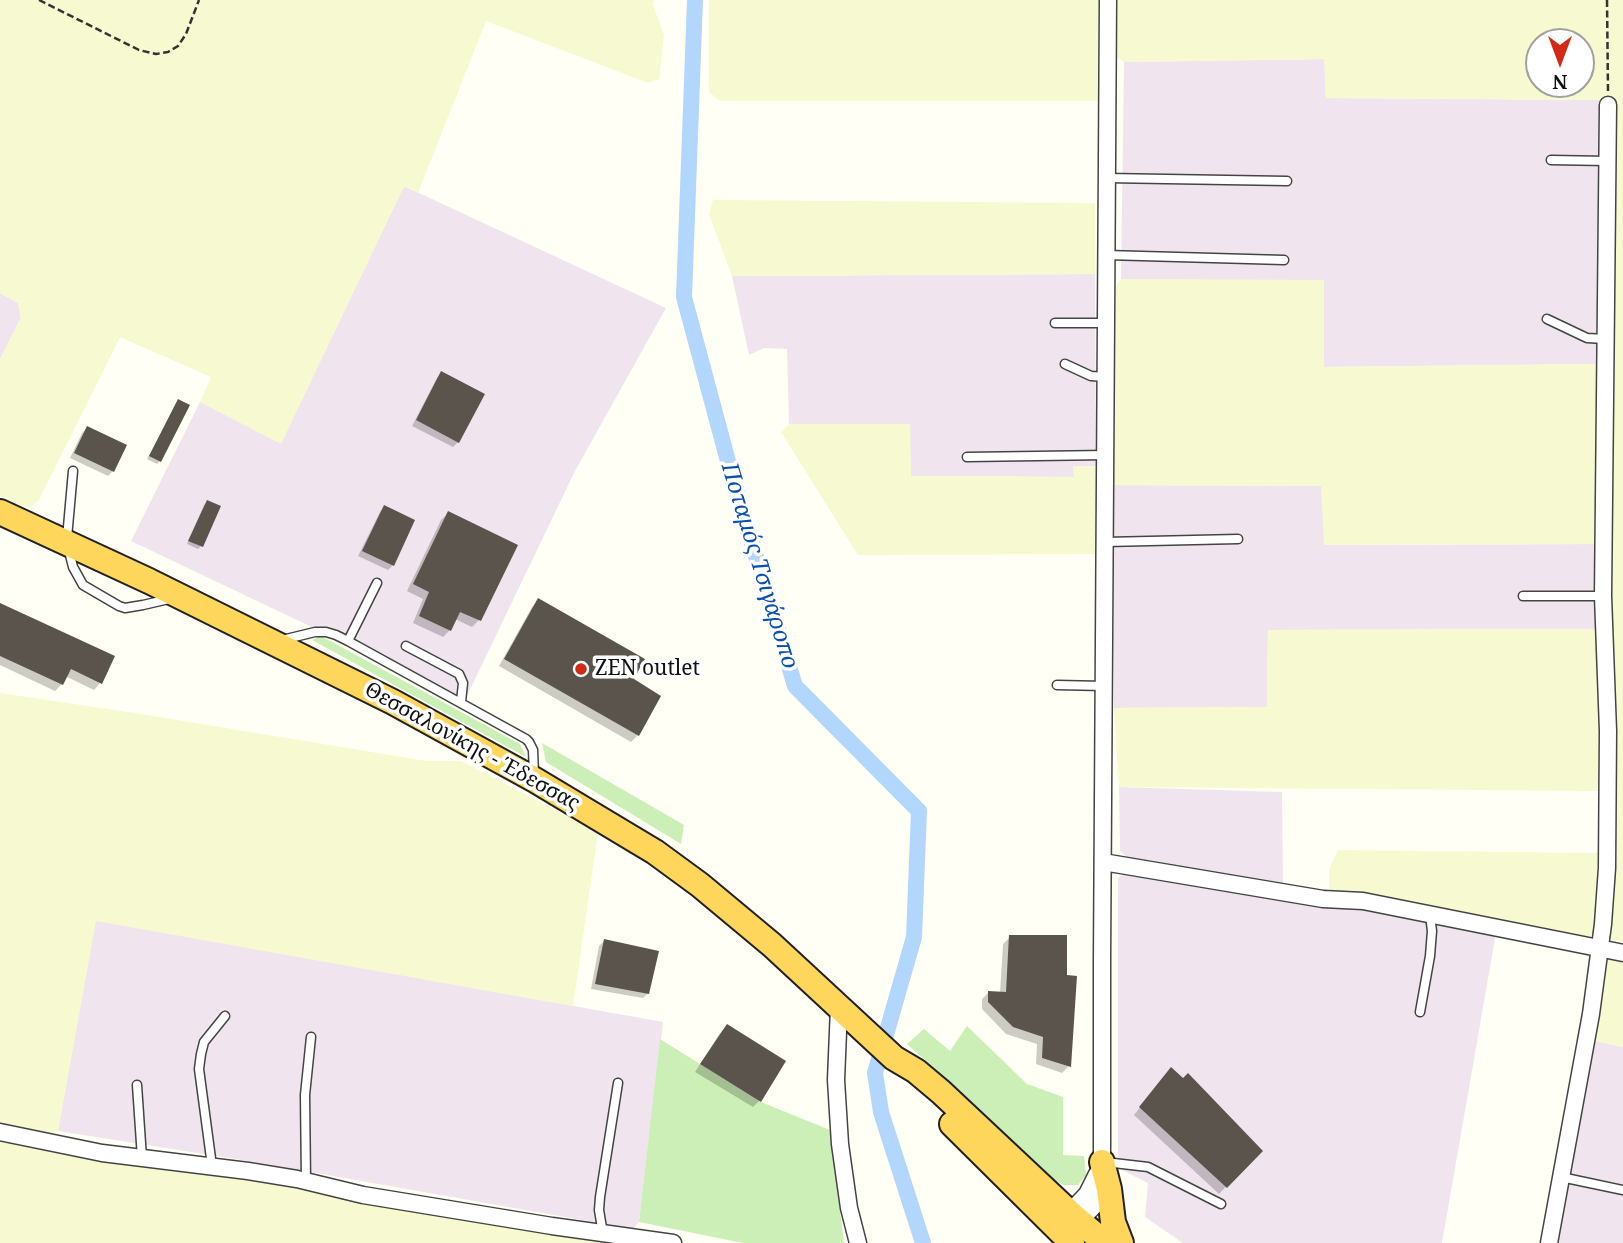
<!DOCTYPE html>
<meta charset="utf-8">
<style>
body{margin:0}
#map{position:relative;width:1623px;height:1243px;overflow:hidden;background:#fffff5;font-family:"Noto Serif",serif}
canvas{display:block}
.north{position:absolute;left:1525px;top:28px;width:70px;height:70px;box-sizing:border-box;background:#fff;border:2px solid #a0a0a0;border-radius:50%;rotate:180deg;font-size:19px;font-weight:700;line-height:28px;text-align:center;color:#111}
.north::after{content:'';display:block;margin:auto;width:24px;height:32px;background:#d32a16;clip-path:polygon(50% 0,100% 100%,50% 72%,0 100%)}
</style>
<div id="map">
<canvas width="1623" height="1243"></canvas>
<div class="north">N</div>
</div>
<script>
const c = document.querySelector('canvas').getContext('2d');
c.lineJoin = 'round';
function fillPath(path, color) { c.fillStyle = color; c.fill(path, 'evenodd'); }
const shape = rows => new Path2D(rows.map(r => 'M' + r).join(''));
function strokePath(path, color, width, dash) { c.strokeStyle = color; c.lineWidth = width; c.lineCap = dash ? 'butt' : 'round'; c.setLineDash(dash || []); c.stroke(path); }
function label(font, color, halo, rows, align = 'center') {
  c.font = font + ' "Noto Serif",serif'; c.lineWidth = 7; c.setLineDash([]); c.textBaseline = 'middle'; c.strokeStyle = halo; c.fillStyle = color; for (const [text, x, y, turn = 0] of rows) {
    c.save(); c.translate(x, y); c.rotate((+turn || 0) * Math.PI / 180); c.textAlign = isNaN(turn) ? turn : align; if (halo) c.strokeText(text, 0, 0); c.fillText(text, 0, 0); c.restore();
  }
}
fillPath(shape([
 [1325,59,1326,98,1599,100,1600,364,1323,367,1121,279,1124,62],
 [404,186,666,308,575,471,465,700,131,541,200,402,281,443],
 [1095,274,1096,466,1074,466,1075,477,911,476,909,424,789,424,787,349,764,348,749,355,732,276],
 [0,293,18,303,21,318,0,360],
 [1113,485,1322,486,1325,545,1596,544,1596,629,1268,630,1267,707,1114,708],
 [1119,787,1282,792,1283,883,1128,858,1120,851],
 [1127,871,1351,903,1496,933,1442,1243,1183,1243,1145,1217,1148,1183,1118,1168,1118,878],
 [95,920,663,1022,639,1222,633,1229,248,1161,58,1131],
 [1591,1040,1623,1047,1623,1243,1554,1243]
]), '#f0e5ef');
fillPath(shape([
 [0,0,654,0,653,5,664,35,659,79,648,83,486,21,418,193,404,186,281,444,200,402,211,377,120,337,39,500,30,507,24,507,0,496,0,360,21,318,18,303,0,293],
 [709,0,1101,0,1100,101,720,101,709,92],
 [1118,0,1623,0,1623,942,1607,939,1609,528,1614,100,1326,98,1324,59,1124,62,1117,57],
 [1539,42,1581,42,1581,84,1539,84],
 [713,200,1095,203,1095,274,732,276,709,214],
 [1121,279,1324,280,1324,367,1600,364,1596,544,1324,545,1321,486,1113,485,1115,288],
 [789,424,910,424,911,476,1074,477,1073,466,1096,466,1096,554,858,555,781,432],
 [1596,629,1601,708,1602,791,1119,787,1114,708,1267,707,1268,630],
 [0,693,141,714,426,761,461,761,598,832,573,1006,96,921,58,1131,47,1135,0,1127],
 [1338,850,1598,853,1595,934,1585,937,1329,890,1329,870],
 [1604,957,1623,957,1623,1047,1591,1040],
 [0,1136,252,1176,640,1243,0,1243]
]), '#f7f9d0');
fillPath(shape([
 [321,636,520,744,526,757,312,640],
 [542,743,684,825,681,844,546,762],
 [967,1026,1027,1084,1063,1097,1063,1155,1084,1156,1086,1175,1078,1185,1063,1185,1050,1177,952,1084,907,1044,924,1029,950,1051],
 [660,1039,761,1102,830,1130,844,1243,743,1243,639,1222]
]), '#ccefb8');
fillPath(shape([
 [442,373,482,395,458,442,453,447,412,426,437,378],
 [178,401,160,461,157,464,147,459],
 [87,428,113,471,108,476,70,458,82,433],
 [207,502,201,546,198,549,187,544,204,505],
 [384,507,393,565,388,570,358,556,380,512],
 [448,513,479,620,472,627,455,619,450,630,443,637,413,623,423,599,407,591,441,520],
 [538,600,632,679,638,735,631,742,499,666,532,607],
 [0,604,100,683,94,690,65,676,62,684,55,691,0,665],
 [1010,937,1069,1066,1062,1073,1036,1064,1037,1044,1006,1034,982,1009,982,999,989,992,1000,993,1003,944],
 [604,941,648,993,643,998,591,989,599,946],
 [727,1026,759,1101,753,1107,695,1072,720,1033],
 [1165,1076,1260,1151,1219,1194,1134,1115]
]), '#0003');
strokePath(shape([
 [695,0,684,297,733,480,795,686,919,811,914,937,875,1073,881,1112,923,1243]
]), '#b3d6fd', 16);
fillPath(shape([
 [441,371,485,394,459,443,416,420],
 [178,399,190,405,161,462,149,456],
 [87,426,127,445,114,472,74,453],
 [207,500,221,506,203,547,188,541],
 [384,505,415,520,394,566,362,551],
 [448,511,518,545,481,621,460,612,451,631,419,616,429,592,413,584],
 [538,598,645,659,634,679,661,696,639,736,504,659],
 [0,603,115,656,102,684,71,669,63,685,0,656],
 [1009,935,1067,935,1067,975,1077,976,1071,1067,1042,1058,1043,1037,1013,1027,988,1002,988,991,1006,992],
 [604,939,659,951,649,994,595,984],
 [727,1024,786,1061,761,1102,700,1064],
 [1171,1067,1183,1078,1188,1073,1263,1151,1227,1188,1139,1107]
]), '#5b544c');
const service = shape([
 [1551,160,1607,161],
 [1106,178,1287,181],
 [1106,255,1284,260],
 [1547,319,1587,338,1605,339],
 [1055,323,1107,323],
 [1065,364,1091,376,1106,377],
 [967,457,1106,455],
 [67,538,73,471],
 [1105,542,1238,539],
 [69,551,73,567,83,585,119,606,125,608,143,605,169,599],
 [1523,596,1603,596],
 [282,640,315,632,326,632,336,635,348,641,526,739,529,742,533,750,534,774],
 [348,641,377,583],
 [406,646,459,674,463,683,461,702],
 [1057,685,1104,686],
 [1420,1012,1430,956,1432,931,1430,915],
 [137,1085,142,1158],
 [1105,1162,1148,1167,1221,1204],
 [212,1166,199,1069,201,1054,204,1042,225,1016],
 [1561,1177,1623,1190],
 [306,1182,305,1095,311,1037],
 [603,1234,599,1210,600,1197,618,1083]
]);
const minor = shape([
 [1103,862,1323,899,1363,901,1623,953],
 [839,1007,836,1080,840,1144,849,1208,858,1243],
 [0,1132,102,1153,248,1171,297,1179,363,1195,552,1226,673,1243],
 [1065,1217,1087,1194,1097,1174],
 [1074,1227,1096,1204,1099,1194,1102,1162,1102,960,1108,0],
 [1549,1243,1591,1014,1603,924,1607,868,1608,731,1603,596,1608,105]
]);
const trunk = shape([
 [0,512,149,581,393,702,535,780,655,852,700,885,772,945,894,1058,916,1071,941,1092,1070,1213,1105,1243],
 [952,1124,1072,1243],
 [1102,1162,1109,1189,1113,1222,1121,1243]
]);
strokePath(service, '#444', 11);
strokePath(minor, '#444', 19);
strokePath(trunk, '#222', 28);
strokePath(shape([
 [39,0,139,50,156,54,168,52,178,46,186,34,199,0],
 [1607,0,1608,91]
]), '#333', 2.5, [7, 3.5]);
strokePath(service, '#fff', 8);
strokePath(minor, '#fff', 16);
strokePath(trunk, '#ffd65c', 24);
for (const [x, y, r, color] of [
 [581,669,7,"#d32a16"]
]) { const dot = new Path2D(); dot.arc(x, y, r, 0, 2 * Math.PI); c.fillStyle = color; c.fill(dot); strokePath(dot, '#fff', 2.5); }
label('21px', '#111', '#fff', [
 ["ZEN outlet",595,669]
], 'left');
label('21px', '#111', '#fff', [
 ["Θεσσαλονίκης - Έδεσσας",472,747,29]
]);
label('italic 23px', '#094fb4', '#fff', [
 ["Ποταμός Τσιγάροπο",759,566,73]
]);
</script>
